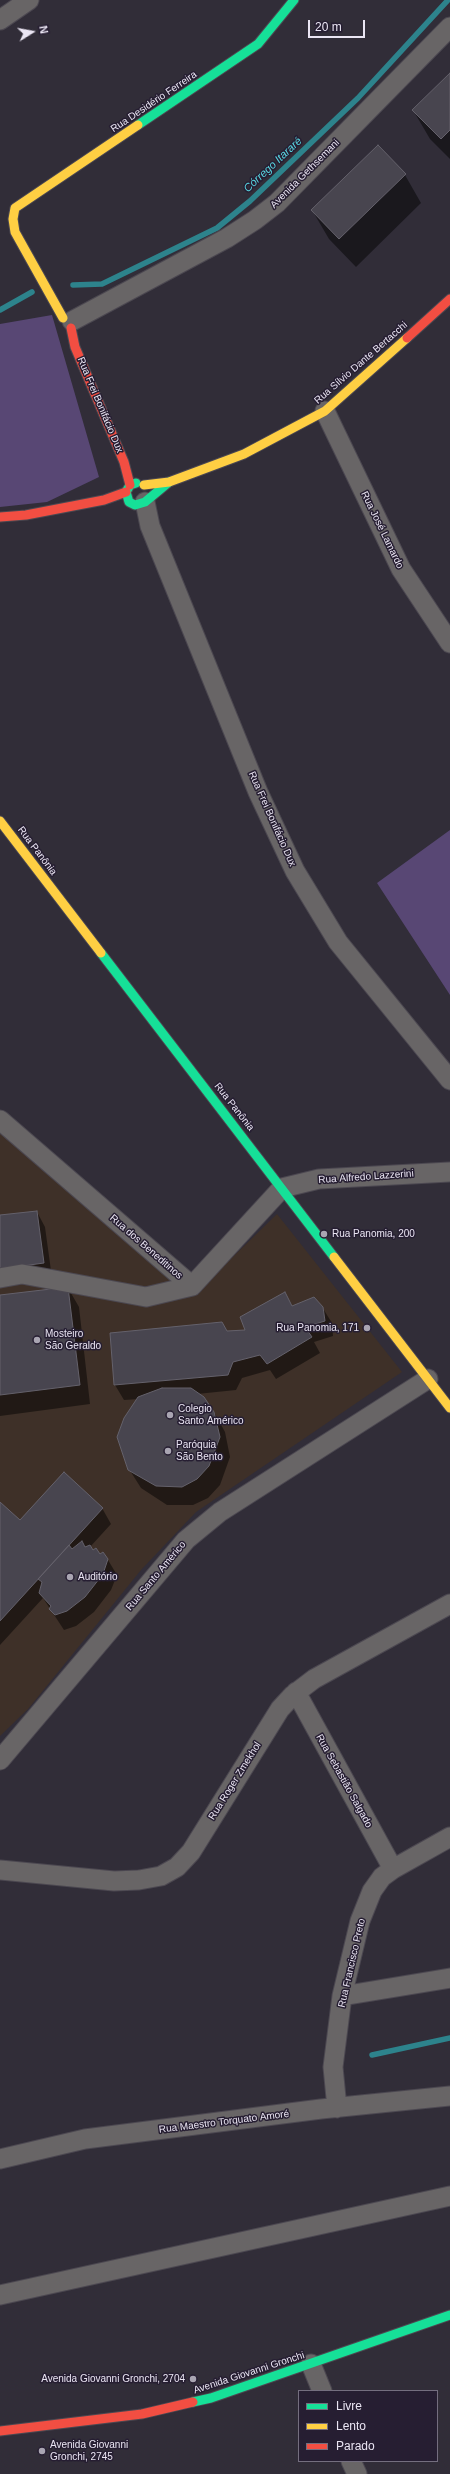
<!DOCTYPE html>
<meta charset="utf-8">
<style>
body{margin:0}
#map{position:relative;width:450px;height:2474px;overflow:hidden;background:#312d38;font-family:Arial,sans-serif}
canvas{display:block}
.legend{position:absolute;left:298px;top:2390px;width:140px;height:72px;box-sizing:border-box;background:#261e32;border:1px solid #746e7f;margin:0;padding:5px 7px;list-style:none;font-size:12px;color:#eae5f3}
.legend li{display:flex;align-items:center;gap:8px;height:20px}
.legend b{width:20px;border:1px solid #746e7f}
.north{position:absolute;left:12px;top:12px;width:40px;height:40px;-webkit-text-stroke:3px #261e32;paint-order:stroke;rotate:79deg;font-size:11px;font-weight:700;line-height:16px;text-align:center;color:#eae5f3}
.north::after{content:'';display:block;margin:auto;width:14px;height:18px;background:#eae5f3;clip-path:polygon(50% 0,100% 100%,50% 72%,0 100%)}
.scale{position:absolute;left:308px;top:20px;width:57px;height:18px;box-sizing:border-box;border:2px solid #eae5f3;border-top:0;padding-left:5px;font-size:12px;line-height:14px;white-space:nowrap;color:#eae5f3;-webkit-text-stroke:3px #261e32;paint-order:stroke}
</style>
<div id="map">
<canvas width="450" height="2474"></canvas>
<ul class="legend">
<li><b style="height:5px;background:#16e098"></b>Livre</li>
<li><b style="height:5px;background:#ffcf43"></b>Lento</li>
<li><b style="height:5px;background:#f24e42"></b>Parado</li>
</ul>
<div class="north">N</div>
<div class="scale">20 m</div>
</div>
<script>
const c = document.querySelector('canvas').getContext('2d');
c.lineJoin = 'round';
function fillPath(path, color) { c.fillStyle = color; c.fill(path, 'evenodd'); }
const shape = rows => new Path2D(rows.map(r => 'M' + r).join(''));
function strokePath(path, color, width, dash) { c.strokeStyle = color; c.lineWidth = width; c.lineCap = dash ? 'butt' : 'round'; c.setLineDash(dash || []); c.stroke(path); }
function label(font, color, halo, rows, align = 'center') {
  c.font = font + ' Arial,sans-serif'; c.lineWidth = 3; c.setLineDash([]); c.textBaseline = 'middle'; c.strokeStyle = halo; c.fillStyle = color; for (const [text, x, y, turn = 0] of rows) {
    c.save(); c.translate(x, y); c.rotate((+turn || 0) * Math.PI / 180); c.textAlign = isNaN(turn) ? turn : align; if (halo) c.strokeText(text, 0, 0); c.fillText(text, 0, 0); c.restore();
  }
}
fillPath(shape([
 [0,1132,185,1293,204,1285,277,1214,402,1372,196,1512,141,1570,28,1709,0,1736]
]), '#3e3028');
fillPath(shape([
 [52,315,99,477,47,502,0,507,0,324],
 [450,830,450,995,377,883]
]), '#584774');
fillPath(shape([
 [450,75,450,159,430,139,413,110],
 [405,175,421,203,356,267,329,239,312,210],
 [37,1212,45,1227,52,1278,0,1286,0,1216],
 [68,1288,79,1307,90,1404,0,1416,0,1296],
 [285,1293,293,1307,322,1307,332,1323,333,1336,314,1342,320,1353,276,1379,270,1370,242,1378,236,1390,197,1394,214,1412,225,1432,230,1457,220,1485,208,1498,193,1505,167,1505,141,1488,129,1469,139,1399,124,1400,115,1385,227,1332,246,1331],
 [0,1504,20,1521,102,1508,111,1524,90,1547,93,1552,108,1560,117,1575,111,1590,94,1612,76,1626,64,1630,43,1598,0,1645]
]), '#0007');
strokePath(shape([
 [73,285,102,284,217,228,250,201,358,98,448,0],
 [0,310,32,292],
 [372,2055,450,2038]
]), '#2d838c', 5.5);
const building = shape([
 [450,73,450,130,441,139,412,110,450,73],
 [378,145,406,174,339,239,311,210,378,145],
 [37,1211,44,1263,0,1269,0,1215,37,1211],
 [68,1287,80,1385,0,1395,0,1295,68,1287],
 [285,1292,292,1306,314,1297,323,1307,325,1321,305,1327,312,1337,267,1364,260,1355,233,1362,228,1375,114,1385,110,1333,222,1322,227,1331,245,1330,240,1317,285,1292],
 [162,1388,191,1388,204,1397,214,1412,220,1437,209,1466,197,1479,182,1487,156,1486,128,1470,117,1437,124,1418,138,1397,162,1388],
 [64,1472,103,1508,0,1621,0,1502,20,1520,64,1472],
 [82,1541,85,1547,90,1545,93,1550,96,1548,100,1554,103,1552,108,1559,103,1574,85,1597,67,1611,55,1615,49,1609,51,1606,39,1593,42,1582,38,1579,69,1545,72,1549,82,1541]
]);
fillPath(building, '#48454f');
strokePath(building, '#64616b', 1);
const street = shape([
 [0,20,29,0],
 [72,321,227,238,255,220,277,203,450,27],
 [325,411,401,569,450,643],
 [145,502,150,526,258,792,295,871,338,942,450,1080],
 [0,1120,192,1286,282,1188,319,1179,450,1172],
 [0,1278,22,1274,146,1297,192,1286],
 [296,1692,393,1869],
 [0,1760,186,1540,220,1512,428,1379],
 [0,1870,114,1881,139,1880,161,1876,177,1867,191,1852,280,1709,293,1695,314,1679,450,1604],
 [342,1996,450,1978],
 [337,2108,333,2067,342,1996,360,1921,372,1891,382,1877,393,1869,450,1837],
 [0,2159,85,2139,321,2109,450,2096],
 [0,2295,450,2196],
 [311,2364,322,2391],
 [351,2461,357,2474]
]);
const fast = shape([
 [138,125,258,44,294,0],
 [136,483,130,485,126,492,129,502,135,505,145,502,169,482],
 [101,953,334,1257],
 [193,2402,211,2398,450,2315]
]);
const slow = shape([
 [63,318,15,232,13,219,15,208,138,125],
 [144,485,169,482,244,454,325,411,407,338],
 [0,821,101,953],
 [334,1257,450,1408]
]);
const jam = shape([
 [71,328,75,347,124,462,130,485],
 [407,338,450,299],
 [0,517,26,515,104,500,126,492],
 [0,2431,142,2414,193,2402]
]);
strokePath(street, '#4c4851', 21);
strokePath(fast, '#4c4851', 11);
strokePath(slow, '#4c4851', 11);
strokePath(jam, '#4c4851', 11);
strokePath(street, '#686566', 19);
strokePath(fast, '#16e098', 9);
strokePath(slow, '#ffcf43', 9);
strokePath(jam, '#f24e42', 9);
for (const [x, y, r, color] of [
 [324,1234,4,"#a9a5b2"],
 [367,1328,4,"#a9a5b2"],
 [37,1340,4,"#a9a5b2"],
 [170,1415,4,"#a9a5b2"],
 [168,1451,4,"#a9a5b2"],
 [70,1577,4,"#a9a5b2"],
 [193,2379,4,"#a9a5b2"],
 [42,2451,4,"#a9a5b2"]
]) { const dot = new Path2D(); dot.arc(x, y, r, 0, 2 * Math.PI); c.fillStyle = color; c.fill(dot); strokePath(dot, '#261e32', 1.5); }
label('10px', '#eae5f3', '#261e32', [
 ["Rua Desidério Ferreira",154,102,-34],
 ["Avenida Gethsemani",305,174,-45],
 ["Rua Sílvio Dante Bertacchi",361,363,-41],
 ["Rua Frei Bonifácio Dux",100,405,67],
 ["Rua José Lamardo",382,530,64],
 ["Rua Frei Bonifácio Dux",272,819,66],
 ["Rua Panônia",37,851,53],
 ["Rua Panônia",234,1107,52],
 ["Rua Alfredo Lazzerini",366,1177,-4],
 ["Rua dos Beneditinos",146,1247,41],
 ["Rua Santo Américo",156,1576,-50],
 ["Rua Roger Zmekhol",235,1781,-58],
 ["Rua Sebastião Salgado",344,1781,61],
 ["Rua Francisco Preto",352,1963,-77],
 ["Rua Maestro Torquato Amoré",224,2122,-7],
 ["Avenida Giovanni Gronchi",249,2373,-18]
]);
label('10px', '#eae5f3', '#261e32', [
 ["Rua Panomia, 200",332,1234],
 ["Rua Panomia, 171",359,1328,"right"],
 ["Mosteiro",45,1334],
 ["São Geraldo",45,1346],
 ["Colegio",178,1409],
 ["Santo Américo",178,1421],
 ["Paróquia",176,1445],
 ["São Bento",176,1457],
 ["Auditório",78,1577],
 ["Avenida Giovanni Gronchi, 2704",185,2379,"right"],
 ["Avenida Giovanni",50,2445],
 ["Gronchi, 2745",50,2457]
], 'left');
label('italic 11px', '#58d6e1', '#261e32', [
 ["Córrego Itararé",273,165,-43]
]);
</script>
